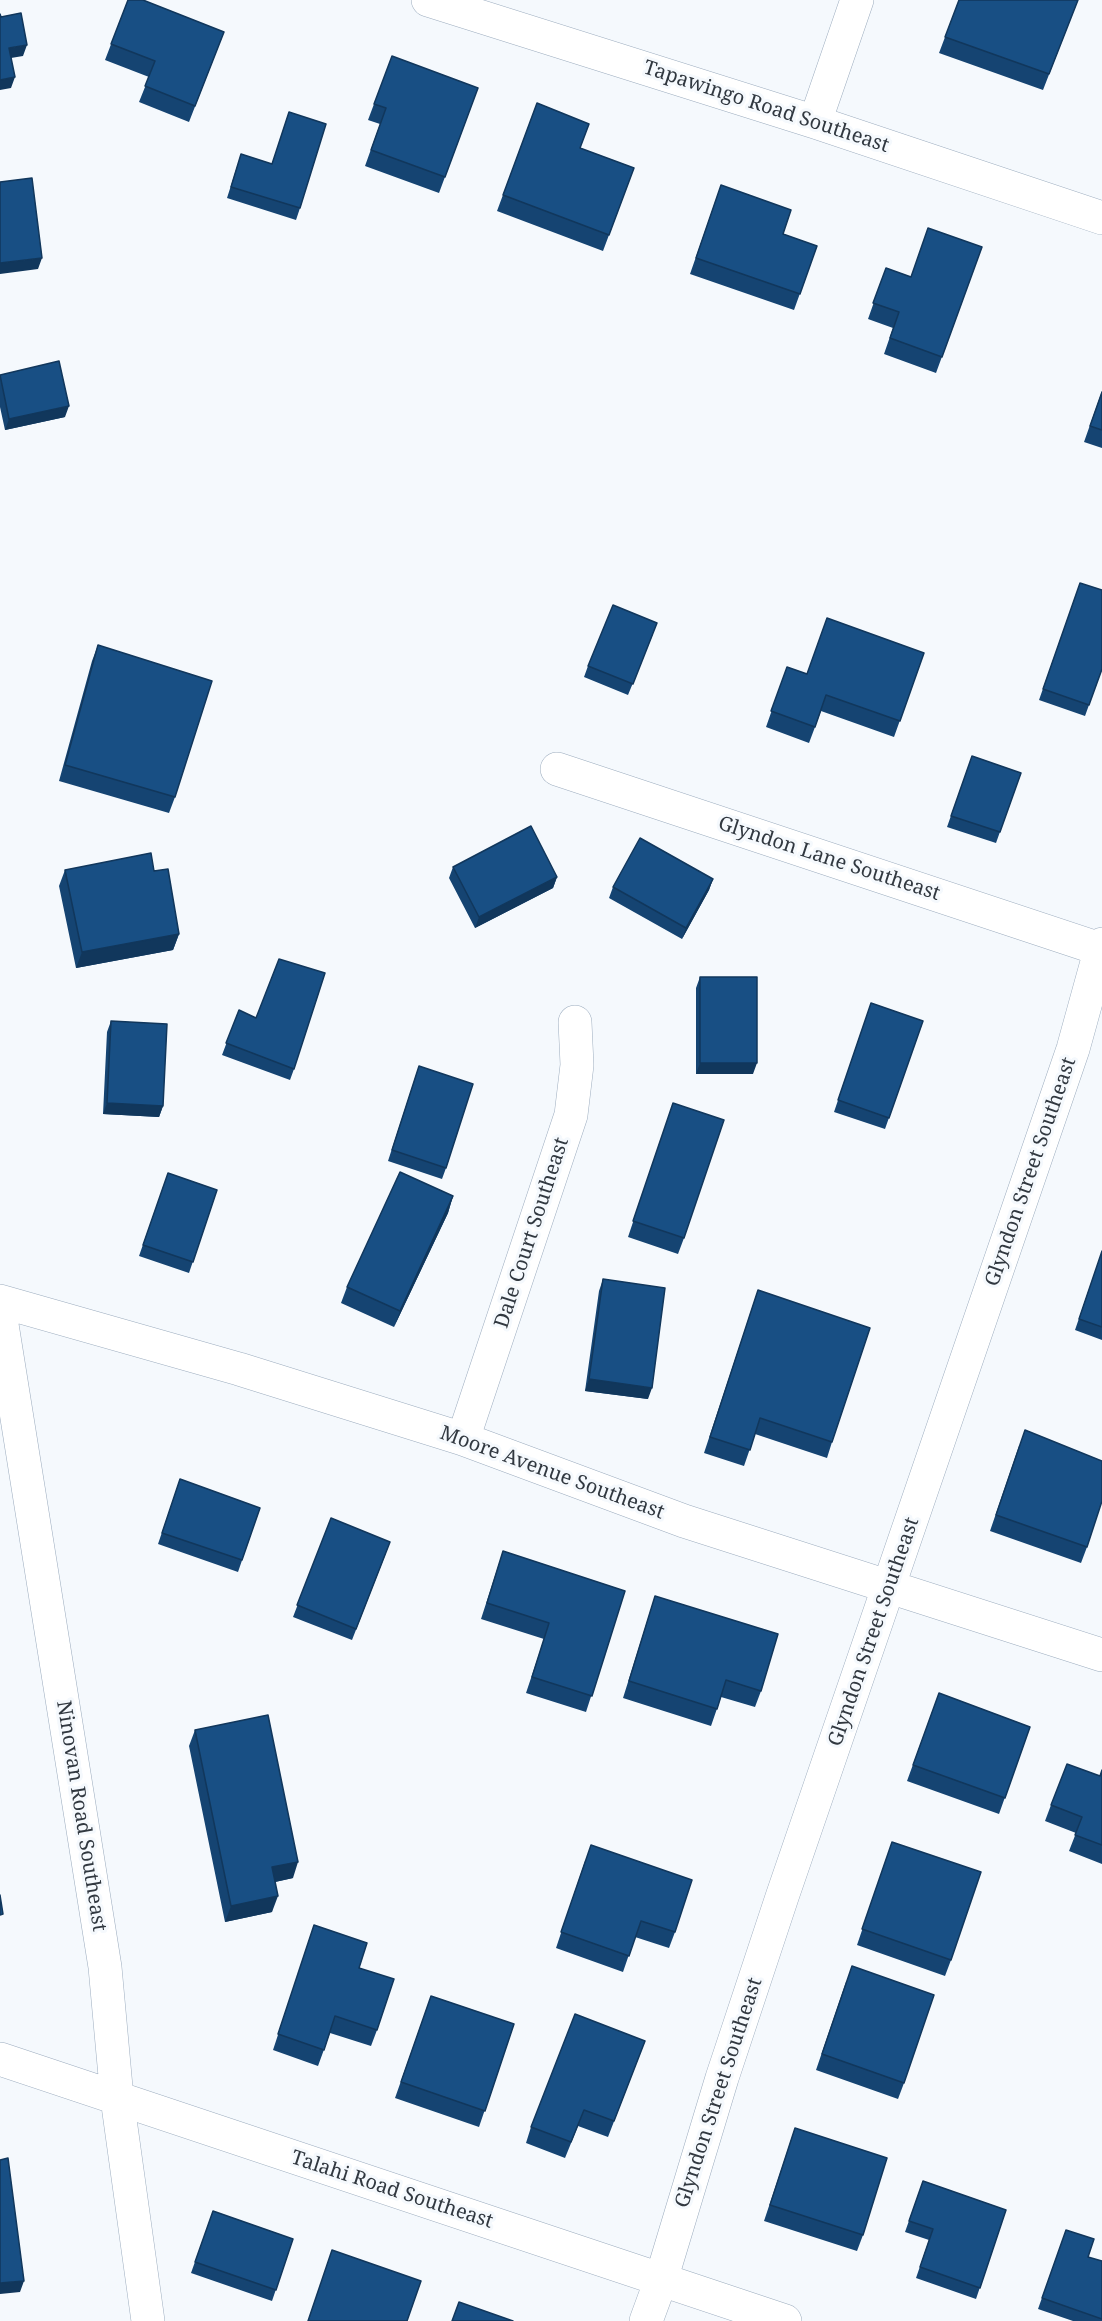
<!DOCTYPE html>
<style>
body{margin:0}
canvas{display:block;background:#f5f9fd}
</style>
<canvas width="1102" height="2321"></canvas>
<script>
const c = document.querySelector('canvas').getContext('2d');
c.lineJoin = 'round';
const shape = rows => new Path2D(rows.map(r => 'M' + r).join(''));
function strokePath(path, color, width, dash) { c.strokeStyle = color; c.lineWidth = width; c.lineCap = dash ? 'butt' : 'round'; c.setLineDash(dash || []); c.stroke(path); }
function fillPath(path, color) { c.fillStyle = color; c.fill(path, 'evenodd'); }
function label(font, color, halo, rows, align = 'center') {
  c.font = font + ' "Noto Serif",serif'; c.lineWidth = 6; c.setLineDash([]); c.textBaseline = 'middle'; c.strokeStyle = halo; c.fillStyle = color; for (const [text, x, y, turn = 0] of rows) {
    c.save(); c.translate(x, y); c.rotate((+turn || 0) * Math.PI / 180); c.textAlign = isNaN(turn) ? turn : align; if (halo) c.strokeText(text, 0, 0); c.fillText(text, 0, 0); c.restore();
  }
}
const minor = shape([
 [428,0,815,122,1102,218],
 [815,122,857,0],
 [557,769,1100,949],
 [0,1301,239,1369,463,1439,684,1521,1102,1655],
 [0,1312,105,1967,117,2098,148,2321],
 [463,1439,571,1115,577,1065,575,1022],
 [0,2059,785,2321],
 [646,2321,661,2280,722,2078,782,1897,1073,1049,1102,944]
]);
strokePath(minor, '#9dadbf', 34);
strokePath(minor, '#fff', 33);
fillPath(shape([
 [128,0,224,32,189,122,139,102,149,77,105,60],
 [959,0,1078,0,1043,90,939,53],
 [478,88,439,193,365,166,380,124,368,120,374,104],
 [537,103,580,148,634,168,603,251,497,211],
 [289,112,300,208,296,220,227,198,241,154,272,164],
 [721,185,783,234,817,246,794,310,690,274],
 [982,247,936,373,884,354,893,328,868,319,886,268,911,277],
 [0,375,65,417,5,430,0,407],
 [1102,391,1102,448,1084,442],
 [1080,583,1102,669,1085,716,1039,700],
 [653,634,628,695,584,677,588,666],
 [98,645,175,797,169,813,59,781,92,661],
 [924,653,894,737,821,711,809,743,766,727,787,667,807,674],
 [972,756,1021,773,996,843,947,827],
 [453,867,557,877,553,888,475,928,449,878],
 [65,870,154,871,179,934,173,950,76,968,59,886],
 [713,879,709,890,682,939,609,898,613,887],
 [700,977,753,1074,696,1074,696,988],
 [871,1003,923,1021,885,1129,834,1112],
 [239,1010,294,1069,290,1080,222,1055],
 [111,1021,163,1106,159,1117,103,1114,107,1032],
 [415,1078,446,1168,442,1179,388,1161],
 [673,1103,684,1238,678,1254,628,1237],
 [168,1173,217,1190,189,1273,139,1256],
 [453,1196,448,1213,394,1327,341,1303,347,1287],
 [1102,1251,1102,1340,1075,1330],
 [603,1279,648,1399,585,1391,599,1291],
 [758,1290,832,1442,827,1458,755,1434,744,1466,704,1453],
 [1019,1446,1087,1547,1081,1563,990,1531],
 [180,1479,260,1508,238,1572,158,1544],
 [331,1518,386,1553,352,1640,293,1617],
 [503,1551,625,1591,586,1712,526,1693,544,1639,481,1619],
 [655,1596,761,1691,755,1707,721,1697,711,1726,623,1698],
 [939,1693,1030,1727,999,1814,907,1781],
 [195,1730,293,1878,275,1882,272,1912,225,1922,189,1746],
 [1102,1770,1102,1864,1069,1851,1076,1833,1045,1821,1051,1805,1100,1776],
 [892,1842,951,1960,945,1976,857,1945],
 [585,1861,675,1932,669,1948,635,1937,623,1972,556,1948],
 [314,1925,359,1968,377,2030,371,2046,330,2033,318,2066,273,2050],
 [846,1982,904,2083,898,2099,816,2070],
 [431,1996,514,2024,479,2127,395,2098],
 [645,2041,608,2137,578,2126,565,2158,526,2143,531,2127],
 [795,2128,863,2235,857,2251,764,2221],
 [923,2181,1006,2210,976,2299,916,2278,929,2240,905,2232],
 [213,2211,293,2239,272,2301,191,2273],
 [1066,2230,1088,2257,1102,2261,1102,2321,1073,2321,1038,2309]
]), '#154472');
fillPath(shape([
 [27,45,23,56,5,59,9,48],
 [15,77,11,88,0,90,0,80],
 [42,258,38,269,0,274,0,263],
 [69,406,65,417,5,430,9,419],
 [557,877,553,888,475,928,479,917],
 [713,879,709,890,682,939,686,928],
 [179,934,173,950,76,968,82,952],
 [700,1063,757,1063,753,1074,696,1074],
 [107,1103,163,1106,159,1117,103,1114],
 [453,1196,448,1213,394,1327,400,1311],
 [589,1379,652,1388,648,1399,585,1391],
 [298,1862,293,1878,266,1884,272,1867],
 [278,1896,272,1912,225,1922,231,1906],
 [24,2281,20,2292,0,2294,0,2283]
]), '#11375c');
const building = shape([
 [128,0,143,0,224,32,195,106,145,86,155,61,111,44,128,0],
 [959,0,1078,0,1049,74,945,37,959,0],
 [21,13,27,45,9,48,15,77,0,80,0,14,1,17,21,13],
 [392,56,478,88,445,177,371,150,386,108,374,104,392,56],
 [537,103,589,124,580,148,634,168,609,235,503,195,537,103],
 [289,112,326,124,300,208,231,187,241,154,272,164,289,112],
 [32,178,42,258,0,263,0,182,32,178],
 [721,185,791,210,783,234,817,246,800,294,696,258,721,185],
 [928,228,982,247,942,357,890,338,899,312,873,303,886,268,911,277,928,228],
 [59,361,69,406,9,419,0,375,59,361],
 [1102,392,1102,430,1090,426,1102,392],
 [1080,583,1102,590,1102,669,1089,705,1043,689,1080,583],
 [613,605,657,623,633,684,588,666,613,605],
 [827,618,924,653,900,721,826,695,815,727,771,711,787,667,807,674,827,618],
 [98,645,212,681,175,797,65,765,98,645],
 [972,756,1021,773,1000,832,951,816,972,756],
 [531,826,557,877,479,917,453,867,531,826],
 [640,838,713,879,686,928,613,887,640,838],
 [151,853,154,871,168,869,179,934,82,952,65,870,151,853],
 [279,959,325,973,294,1069,226,1043,239,1010,256,1018,279,959],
 [700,977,757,977,757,1063,700,1063,700,977],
 [871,1003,923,1021,889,1118,838,1100,871,1003],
 [111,1021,167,1024,163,1106,107,1103,111,1021],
 [419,1066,473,1084,446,1168,392,1150,419,1066],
 [673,1103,724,1120,684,1238,633,1221,673,1103],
 [400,1172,453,1196,400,1311,347,1287,400,1172],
 [168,1173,217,1190,193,1262,143,1245,168,1173],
 [1102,1251,1102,1327,1079,1319,1102,1251],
 [603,1279,665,1288,652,1388,589,1379,603,1279],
 [758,1290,870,1328,832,1442,760,1418,750,1450,710,1437,758,1290],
 [1025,1430,1102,1461,1102,1501,1087,1547,996,1515,1025,1430],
 [180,1479,260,1508,242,1560,162,1533,180,1479],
 [331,1518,390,1542,356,1629,297,1605,331,1518],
 [503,1551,625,1591,592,1696,532,1677,549,1623,487,1603,503,1551],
 [655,1596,778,1634,761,1691,726,1680,717,1709,629,1681,655,1596],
 [939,1693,1030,1727,1005,1798,913,1765,939,1693],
 [268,1715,298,1862,272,1867,278,1896,231,1906,195,1730,268,1715],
 [1067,1764,1100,1776,1102,1770,1102,1845,1075,1835,1082,1817,1051,1805,1067,1764],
 [892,1842,981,1872,951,1960,862,1929,892,1842],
 [591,1845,692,1880,675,1932,641,1921,629,1956,561,1932,591,1845],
 [0,1895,3,1914,0,1915,0,1895],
 [314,1925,367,1943,359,1968,394,1979,377,2030,335,2016,324,2050,278,2034,314,1925],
 [852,1966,934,1995,904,2083,822,2054,852,1966],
 [431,1996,514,2024,485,2111,401,2082,431,1996],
 [575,2014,645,2041,614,2121,584,2110,571,2142,531,2127,575,2014],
 [795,2128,887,2158,863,2235,770,2205,795,2128],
 [8,2158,24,2281,0,2283,0,2160,8,2158],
 [923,2181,1006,2210,980,2288,920,2267,933,2229,909,2221,923,2181],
 [213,2211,293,2239,276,2290,195,2262,213,2211],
 [1066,2230,1094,2239,1088,2257,1102,2261,1102,2319,1042,2298,1066,2230],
 [332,2250,421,2281,407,2321,308,2321,332,2250],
 [459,2302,513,2321,452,2321,459,2302]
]);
fillPath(building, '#184f84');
strokePath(building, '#11375c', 1.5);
label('20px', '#313840', '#f5f9fd', [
 ["Tapawingo Road Southeast",766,107,18],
 ["Glyndon Lane Southeast",829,859,18],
 ["Glyndon Street Southeast",1031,1172,-71],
 ["Dale Court Southeast",532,1233,-72],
 ["Moore Avenue Southeast",552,1473,20],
 ["Glyndon Street Southeast",874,1632,-71],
 ["Ninovan Road Southeast",81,1816,81],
 ["Glyndon Street Southeast",719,2093,-72],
 ["Talahi Road Southeast",392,2190,18]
]);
</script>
